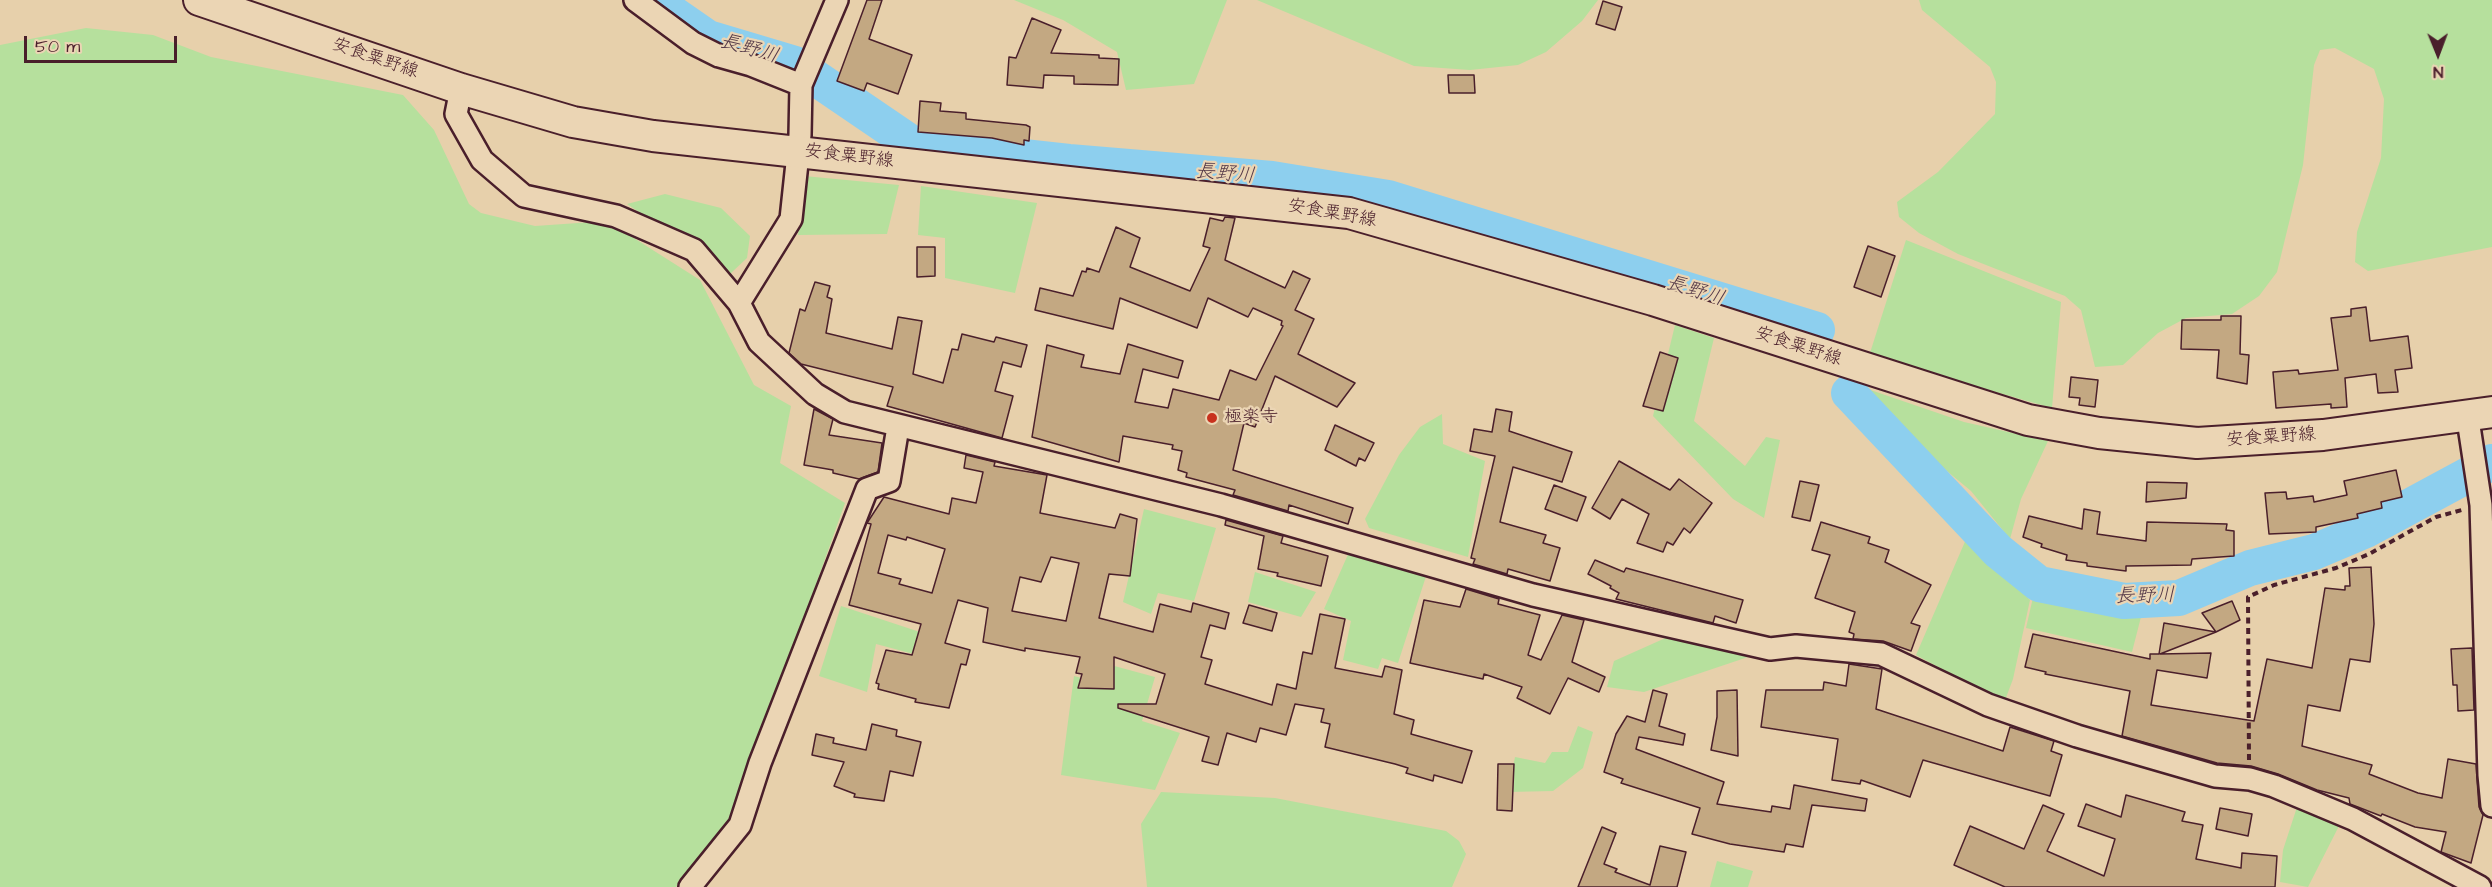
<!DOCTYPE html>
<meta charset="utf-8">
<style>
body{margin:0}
#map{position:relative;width:2492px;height:887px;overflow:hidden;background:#e7d0ab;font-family:"Architects Daughter",sans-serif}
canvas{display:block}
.north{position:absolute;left:2408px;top:24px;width:60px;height:60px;-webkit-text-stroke:4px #ebd5b4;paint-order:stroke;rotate:179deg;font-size:16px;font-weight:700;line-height:24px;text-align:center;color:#4a1f2b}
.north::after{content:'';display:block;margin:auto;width:21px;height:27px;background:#4a1f2b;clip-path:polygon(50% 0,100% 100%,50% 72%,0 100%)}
.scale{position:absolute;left:24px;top:36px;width:153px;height:27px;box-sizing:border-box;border:3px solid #4a1f2b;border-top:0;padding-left:8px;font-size:18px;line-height:21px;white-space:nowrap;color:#4a1f2b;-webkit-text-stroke:4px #ebd5b4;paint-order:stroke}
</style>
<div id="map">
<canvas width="2492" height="887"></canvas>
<div class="north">N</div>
<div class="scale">50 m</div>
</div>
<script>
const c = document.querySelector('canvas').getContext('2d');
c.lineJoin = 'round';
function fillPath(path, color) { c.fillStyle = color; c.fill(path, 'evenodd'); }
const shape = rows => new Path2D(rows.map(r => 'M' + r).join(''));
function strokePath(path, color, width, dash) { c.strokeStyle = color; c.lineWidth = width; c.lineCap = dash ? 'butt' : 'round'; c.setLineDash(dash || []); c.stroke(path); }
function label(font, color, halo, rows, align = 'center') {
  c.font = font + ' "Architects Daughter","Klee One",sans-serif'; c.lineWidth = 4.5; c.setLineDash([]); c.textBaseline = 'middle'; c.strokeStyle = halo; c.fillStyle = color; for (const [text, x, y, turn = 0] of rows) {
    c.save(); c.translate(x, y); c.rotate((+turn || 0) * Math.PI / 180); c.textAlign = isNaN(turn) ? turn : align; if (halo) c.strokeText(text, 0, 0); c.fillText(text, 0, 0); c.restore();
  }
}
fillPath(shape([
 [1014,0,1227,0,1194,84,1126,90,1117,52,1063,20],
 [1257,0,1598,0,1582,21,1546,52,1518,65,1470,70,1414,66],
 [1919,0,2492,0,2492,247,2368,271,2355,262,2357,232,2381,158,2384,99,2374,69,2335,48,2320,50,2314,65,2303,165,2277,272,2259,296,2232,314,2186,318,2158,333,2123,365,2095,367,2081,310,2065,296,1958,254,1919,233,1899,217,1897,202,1938,172,1995,114,1996,82,1990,67,1922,10],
 [86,28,153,35,211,57,403,95,434,130,469,204,481,213,535,226,607,221,700,280,754,385,791,406,780,463,845,503,733,817,676,887,0,887,0,45],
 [804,176,899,185,887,234,798,235],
 [921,186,1037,203,1015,293,945,278,945,238,918,235],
 [665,194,721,208,750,236,747,258,730,274,627,204],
 [1906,240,2061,302,2052,408,1869,356],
 [1675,325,1714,338,1694,421,1745,466,1766,437,1780,440,1764,518,1733,499,1653,416],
 [1853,384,1964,422,2048,441,2021,499,2010,539,1971,491,1941,466,1897,438],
 [1442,414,1443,444,1485,461,1468,557,1369,528,1365,519,1399,455,1420,427],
 [1144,509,1216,528,1194,601,1158,593,1151,614,1123,602],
 [1967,537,2030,600,2013,679,2004,703,1916,655],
 [1353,543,1429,567,1398,663,1382,658,1378,669,1343,660,1351,621,1324,609],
 [1255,572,1316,592,1301,617,1248,602],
 [2034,593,2141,617,2132,652,2026,628],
 [841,606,932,636,925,657,876,644,867,692,819,676],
 [1670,636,1757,654,1644,692,1607,687,1614,661],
 [1107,664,1155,677,1142,721,1180,733,1155,790,1061,775,1074,676,1104,684],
 [1578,726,1593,732,1583,768,1553,791,1508,792,1515,757,1545,763,1552,752,1568,752],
 [1161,792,1275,798,1446,831,1459,841,1466,854,1452,887,1147,887,1141,824],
 [2297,807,2341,822,2308,887,2280,882,2283,850],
 [1717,861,1753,871,1748,887,1710,887]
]), '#b6e09d');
strokePath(shape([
 [653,0,708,38,795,64,914,145,1069,162,1272,179,1388,198,1817,330],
 [1849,393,1998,551,2039,584,2124,601,2179,598,2250,568,2314,552,2366,530,2492,462]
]), '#8dcfee', 36);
const building = shape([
 [867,0,882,0,869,39,912,55,898,94,867,83,864,91,837,81,867,0],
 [1603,1,1622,7,1615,30,1596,24,1603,1],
 [1032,18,1061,30,1051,53,1099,55,1099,58,1119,59,1118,85,1074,84,1074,76,1044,75,1043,88,1007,85,1009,57,1016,58,1032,18],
 [1448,75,1474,75,1475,93,1449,93,1448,75],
 [920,101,941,103,940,111,966,113,966,119,1026,125,1030,127,1029,141,1024,140,1024,145,992,138,918,132,920,101],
 [1225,217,1235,218,1225,260,1285,288,1293,271,1310,279,1295,310,1314,319,1298,354,1355,383,1337,407,1275,376,1255,427,1244,423,1233,470,1353,508,1348,524,1289,505,1288,511,1233,495,1235,490,1186,477,1187,473,1178,470,1182,451,1172,449,1173,445,1123,436,1119,462,1032,437,1047,345,1084,355,1081,367,1120,374,1128,344,1183,361,1178,378,1143,369,1135,402,1168,408,1173,389,1219,400,1230,370,1256,380,1283,326,1281,325,1282,321,1253,308,1248,317,1208,298,1197,328,1120,298,1113,329,1035,310,1040,288,1073,296,1082,271,1086,272,1087,268,1099,272,1116,227,1140,238,1130,267,1190,291,1210,248,1203,246,1210,218,1223,221,1225,217],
 [1868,246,1895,256,1881,297,1854,287,1868,246],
 [917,247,935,247,935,276,917,277,917,247],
 [815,282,830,286,827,297,832,299,826,333,892,349,898,317,922,321,913,374,943,383,952,349,958,350,962,334,994,342,996,337,1027,345,1021,367,1003,362,995,391,1013,396,1002,438,887,406,893,387,801,364,789,353,800,309,805,311,815,282],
 [2366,307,2370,341,2408,336,2412,368,2395,370,2398,392,2378,393,2376,374,2345,378,2347,407,2331,408,2331,404,2276,408,2273,372,2298,370,2299,374,2338,370,2331,318,2351,316,2351,309,2366,307],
 [2221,316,2241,316,2240,354,2249,355,2247,384,2217,378,2219,350,2181,349,2182,320,2221,320,2221,316],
 [1660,352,1678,358,1663,411,1643,406,1660,352],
 [2071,377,2098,380,2095,407,2079,405,2080,398,2069,397,2071,377],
 [814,409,833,419,829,435,882,443,878,472,859,479,833,473,833,470,804,465,814,409],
 [1496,409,1512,412,1509,431,1572,452,1562,482,1513,467,1500,522,1546,535,1543,543,1560,548,1550,581,1508,569,1507,574,1473,564,1475,559,1471,558,1495,456,1470,451,1474,429,1492,432,1496,409],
 [1335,425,1374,443,1365,461,1359,458,1356,466,1325,450,1335,425],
 [966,455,995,462,994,466,1047,475,1040,513,1115,528,1120,514,1137,519,1130,576,1109,574,1099,618,1153,632,1160,604,1191,612,1193,603,1229,613,1225,629,1210,625,1201,657,1212,660,1205,684,1272,705,1277,684,1296,689,1303,652,1312,654,1320,614,1345,619,1335,668,1382,677,1385,666,1402,670,1394,714,1414,720,1411,734,1472,751,1462,783,1434,775,1433,781,1406,773,1408,768,1395,764,1325,747,1330,724,1321,722,1324,709,1295,704,1286,735,1260,728,1256,742,1227,733,1218,765,1202,761,1209,737,1118,708,1118,704,1156,704,1165,674,1114,657,1114,689,1078,688,1082,674,1076,673,1080,657,1025,648,1025,651,983,642,988,608,958,600,945,643,970,650,966,665,961,664,949,708,915,702,916,699,878,689,879,684,876,683,886,650,912,655,921,624,849,605,871,524,867,523,884,497,949,514,952,498,976,503,983,472,964,468,966,455],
 [888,535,906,540,907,537,945,549,932,593,899,584,901,579,878,573,888,535],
 [1051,557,1079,563,1066,621,1012,611,1020,577,1041,582,1051,557],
 [1619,461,1670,490,1679,479,1712,503,1690,533,1684,528,1673,545,1667,542,1663,552,1637,543,1649,514,1622,499,1610,519,1592,508,1619,461],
 [2396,470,2402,497,2381,502,2382,508,2357,514,2358,518,2316,527,2316,532,2269,534,2265,493,2286,492,2287,499,2313,496,2314,502,2347,495,2344,481,2396,470],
 [1800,481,1819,485,1810,521,1792,517,1800,481],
 [2147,482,2187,483,2186,498,2146,502,2147,482],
 [1554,485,1586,497,1577,521,1545,509,1554,485],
 [2084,509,2100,512,2097,534,2146,541,2147,522,2227,524,2226,530,2234,531,2234,556,2192,559,2191,565,2126,566,2126,571,2087,566,2087,563,2066,560,2067,555,2041,547,2042,544,2023,537,2029,516,2082,529,2084,509],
 [1226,520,1283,536,1281,543,1328,556,1321,586,1277,576,1278,573,1258,569,1264,536,1225,525,1226,520],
 [1821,522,1870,537,1868,543,1889,550,1885,562,1931,585,1911,623,1920,626,1911,651,1883,641,1853,639,1854,634,1849,632,1855,612,1815,598,1830,555,1812,550,1821,522],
 [1595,560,1624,572,1626,568,1743,600,1736,623,1715,616,1713,623,1616,599,1619,593,1610,588,1611,586,1588,574,1595,560],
 [2371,567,2374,624,2370,662,2350,659,2340,711,2308,705,2302,746,2372,765,2369,774,2418,793,2442,798,2448,759,2476,764,2479,807,2483,815,2471,863,2441,852,2446,832,2415,827,2382,814,2381,816,2350,804,2349,798,2317,790,2278,774,2251,766,2217,763,2122,736,2130,691,2045,674,2046,672,2025,667,2033,634,2150,659,2150,654,2159,654,2164,623,2216,632,2160,654,2211,653,2207,678,2157,670,2151,705,2254,721,2267,659,2312,668,2325,588,2345,590,2345,586,2350,586,2349,568,2371,567],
 [1466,589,1499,599,1498,604,1540,615,1528,655,1541,660,1562,615,1584,620,1572,662,1605,677,1599,692,1568,678,1550,714,1517,698,1522,687,1484,674,1483,679,1410,663,1424,600,1460,607,1466,589],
 [2232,601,2240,620,2216,632,2202,613,2232,601],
 [1249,605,1277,613,1272,631,1243,623,1249,605],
 [2472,648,2474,710,2458,711,2457,685,2453,685,2451,649,2472,648],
 [1849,664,1882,669,1876,709,2003,751,2010,727,2054,741,2051,751,2062,755,2050,796,1923,760,1910,797,1861,780,1860,784,1832,780,1838,739,1761,727,1766,690,1823,690,1824,682,1846,686,1849,664],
 [1653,690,1667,694,1659,726,1685,734,1683,745,1639,737,1636,749,1724,782,1717,804,1771,812,1772,806,1790,809,1794,785,1867,799,1865,811,1812,805,1803,847,1786,844,1784,852,1730,844,1692,834,1700,808,1621,783,1623,779,1604,772,1616,734,1627,716,1645,722,1653,690],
 [1737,690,1738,756,1711,750,1717,717,1717,691,1737,690],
 [872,724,897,730,896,736,921,742,913,776,890,771,884,801,854,797,855,794,834,786,844,762,812,755,816,734,834,738,833,743,866,750,872,724],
 [1498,764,1514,764,1512,811,1497,810,1498,764],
 [2126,795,2185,812,2182,821,2203,825,2196,859,2241,868,2242,853,2277,856,2275,887,2005,887,1954,865,1970,826,2024,849,2043,805,2064,814,2047,851,2104,876,2115,839,2078,826,2086,804,2121,817,2126,795],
 [2220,808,2252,814,2248,836,2216,829,2220,808],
 [1602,827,1616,833,1604,864,1617,869,1615,872,1650,885,1660,846,1686,852,1677,887,1578,887,1602,827]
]);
fillPath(building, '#c3a882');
strokePath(building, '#4a1f2b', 1.5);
const street = shape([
 [635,0,693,43,719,56,751,65,801,85],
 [837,0,801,85,800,135,791,219,739,303,759,342,815,394,845,412,1221,505,1533,595,1770,649,1796,646,1881,654,1988,705,2077,736,2215,776,2250,779,2274,786,2353,819,2480,887],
 [461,89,456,114,482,160,524,196,616,216,694,250,739,303],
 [2467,413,2481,505,2489,775,2492,806],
 [690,887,740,825,760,763,867,489,889,481,898,427]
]);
const secondary = shape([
 [199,0,461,89,573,122,653,136,1349,213,1653,300,2028,420,2099,433,2197,443,2323,435,2492,412]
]);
strokePath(street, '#4a1f2b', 26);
strokePath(secondary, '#4a1f2b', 34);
strokePath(shape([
 [2249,760,2248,597,2274,585,2336,568,2369,554,2436,517,2462,510]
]), '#4a1f2b', 4, [6, 4.5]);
strokePath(street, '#ebd5b4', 21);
strokePath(secondary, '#ebd5b4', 30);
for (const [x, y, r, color] of [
 [1212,418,6,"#c8321e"]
]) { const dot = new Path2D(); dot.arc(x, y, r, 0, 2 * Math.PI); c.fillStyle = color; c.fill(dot); strokePath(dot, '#ebd5b4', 2); }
label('18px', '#4a1f2b', '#ebd5b4', [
 ["安食粟野線",375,59,19],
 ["安食粟野線",849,157,7],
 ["安食粟野線",1332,214,10],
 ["安食粟野線",1798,347,18],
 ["安食粟野線",2271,438,-4]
]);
label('18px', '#4a1f2b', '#ebd5b4', [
 ["極楽寺",1224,418]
], 'left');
label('italic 20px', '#543948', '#ebd5b4', [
 ["長野川",749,50,16],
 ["長野川",1225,175,5],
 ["長野川",1695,292,17],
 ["長野川",2145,597,-1]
]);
</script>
